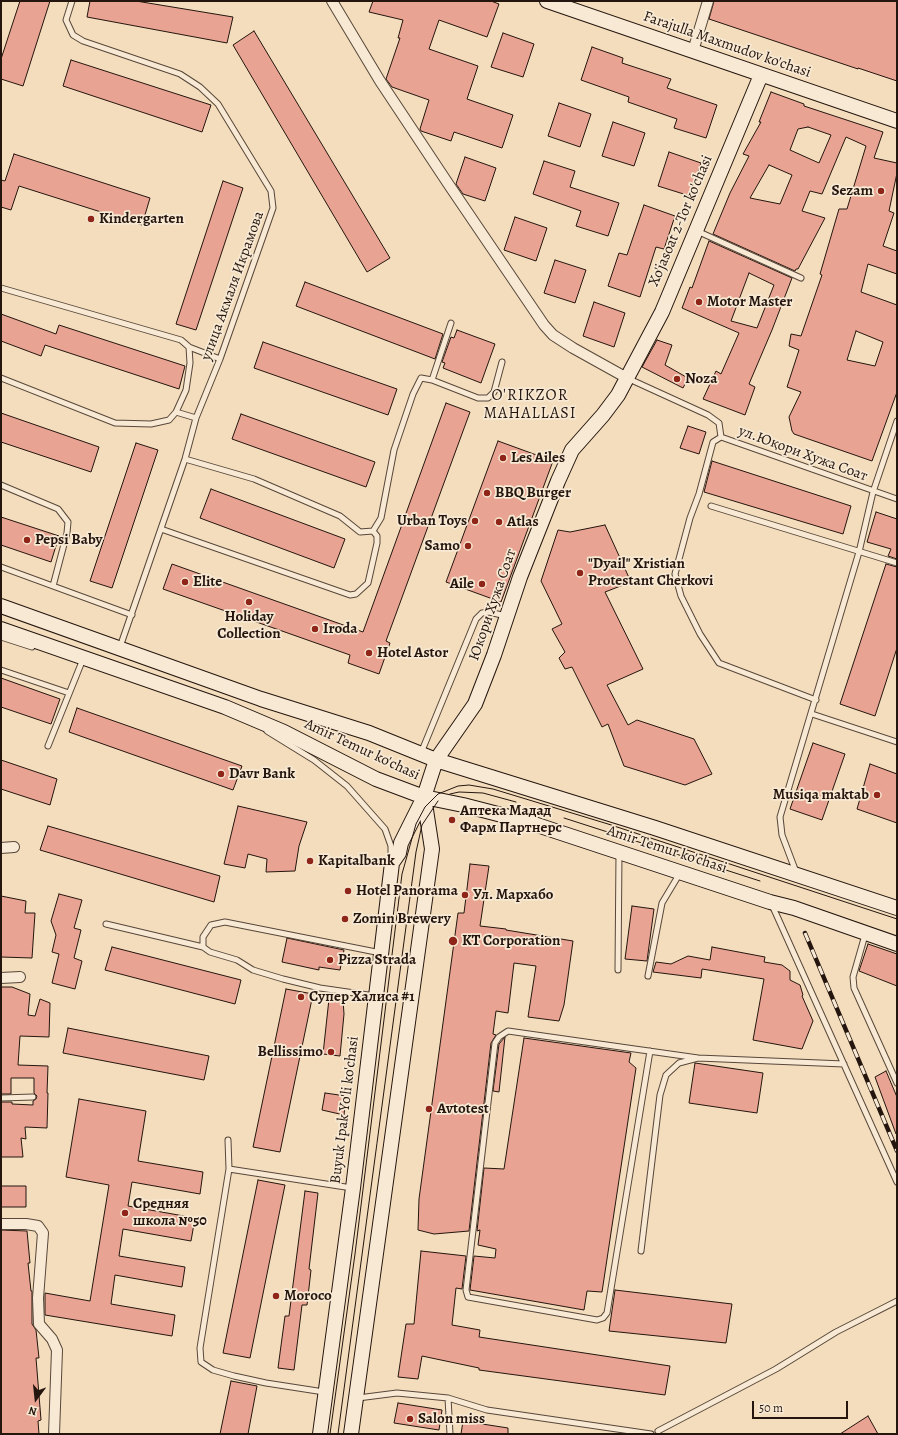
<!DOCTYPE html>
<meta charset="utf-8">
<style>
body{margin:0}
#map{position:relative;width:898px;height:1435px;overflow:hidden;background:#f3ddbc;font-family:Alegreya,serif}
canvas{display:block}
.frame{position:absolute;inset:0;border:2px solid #24150e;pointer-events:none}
.north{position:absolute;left:16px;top:1379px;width:40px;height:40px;-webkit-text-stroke:3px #f7e9d3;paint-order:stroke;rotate:195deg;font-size:11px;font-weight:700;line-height:16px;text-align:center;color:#24150e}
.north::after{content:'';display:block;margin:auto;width:14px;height:18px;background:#24150e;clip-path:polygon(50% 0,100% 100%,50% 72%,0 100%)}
.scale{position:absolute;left:752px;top:1401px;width:96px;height:18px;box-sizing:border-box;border:2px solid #24150e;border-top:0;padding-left:5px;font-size:12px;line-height:14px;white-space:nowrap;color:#24150e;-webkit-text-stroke:3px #f7e9d3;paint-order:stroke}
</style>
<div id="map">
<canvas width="898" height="1435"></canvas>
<div class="frame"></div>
<div class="north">N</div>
<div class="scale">50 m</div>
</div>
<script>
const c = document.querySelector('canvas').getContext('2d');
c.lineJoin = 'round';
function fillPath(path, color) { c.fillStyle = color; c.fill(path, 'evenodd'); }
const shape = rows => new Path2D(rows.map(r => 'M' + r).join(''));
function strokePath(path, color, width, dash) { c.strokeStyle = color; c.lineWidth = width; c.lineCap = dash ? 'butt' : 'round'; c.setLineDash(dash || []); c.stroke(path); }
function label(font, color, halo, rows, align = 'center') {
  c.font = font + ' Alegreya,serif'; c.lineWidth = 3.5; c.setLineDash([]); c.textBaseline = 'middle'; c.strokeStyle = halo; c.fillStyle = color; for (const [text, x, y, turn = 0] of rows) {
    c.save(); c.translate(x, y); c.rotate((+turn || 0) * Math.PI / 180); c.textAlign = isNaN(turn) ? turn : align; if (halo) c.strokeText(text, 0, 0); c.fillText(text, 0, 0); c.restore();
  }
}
const building = shape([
 [20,1,50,1,23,86,1,79,1,59,20,1],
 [90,1,136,1,233,17,227,43,87,17,90,1],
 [373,1,491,1,499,4,487,37,439,20,429,49,478,66,467,99,513,115,502,148,454,132,451,141,421,131,420,129,429,100,392,87,386,79,400,38,398,38,403,20,369,12,373,1],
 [714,1,897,1,897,81,858,68,858,69,709,19,714,1],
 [254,31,390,258,367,272,233,45,254,31],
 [503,33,534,44,523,77,491,67,503,33],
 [592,47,623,58,622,63,671,79,667,88,717,105,706,138,674,128,677,119,628,102,629,97,581,80,592,47],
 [71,60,211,105,202,132,63,86,71,60],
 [771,92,804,104,804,106,883,132,874,158,897,163,897,173,889,211,894,213,883,246,897,251,897,274,868,264,861,292,897,305,897,392,872,461,794,434,792,431,789,417,801,392,787,387,799,350,789,346,791,334,801,336,822,275,820,274,839,209,847,209,866,146,846,137,822,194,810,191,802,211,825,218,798,269,796,269,795,271,713,234,730,193,749,156,743,154,761,122,759,122,771,92],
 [808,127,831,135,819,163,790,150,798,129,808,127],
 [769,165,792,175,780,204,750,198,769,165],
 [856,331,883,342,875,366,847,360,856,331],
 [559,103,591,114,580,147,548,136,559,103],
 [613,122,645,133,634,166,602,156,613,122],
 [669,152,701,163,690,196,658,186,669,152],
 [14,154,150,198,142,225,19,186,11,210,1,207,1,180,5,181,14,154],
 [465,157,496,168,485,201,463,194,456,184,465,157],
 [544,161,575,171,570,187,619,203,608,236,576,226,581,211,533,194,544,161],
 [223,181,243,188,196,330,176,324,223,181],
 [644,205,675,216,664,249,656,247,640,297,608,286,619,253,627,255,644,205],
 [515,217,547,228,536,261,504,250,515,217],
 [709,241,792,278,772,330,749,384,755,387,745,415,703,399,716,371,721,374,739,333,682,308,690,287,692,288,709,241],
 [749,273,774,285,757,328,731,321,749,273],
 [555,260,586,270,575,303,544,293,555,260],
 [305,282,443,334,435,359,296,306,305,282],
 [594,302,625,313,614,347,583,336,594,302],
 [1,314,56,334,59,325,185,366,179,389,45,345,41,356,1,341,1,314],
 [457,330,495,344,481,383,443,368,445,363,442,362,451,337,454,338,457,330],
 [657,340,672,345,665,365,688,378,683,388,642,367,657,340],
 [263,342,397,389,388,415,254,368,263,342],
 [446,403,470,412,386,641,390,643,379,674,348,663,350,655,163,589,172,564,363,632,446,403],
 [1,413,99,447,91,472,1,442,1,413],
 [241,414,375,462,366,487,232,439,241,414],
 [688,426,706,432,699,454,680,448,688,426],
 [498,441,553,461,501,602,446,582,498,441],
 [136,443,158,450,112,588,90,581,136,443],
 [712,461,851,506,843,534,704,492,712,461],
 [211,489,345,539,334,568,200,518,211,489],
 [876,512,897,519,897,559,888,556,891,549,867,542,876,512],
 [1,517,59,536,51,562,1,545,1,517],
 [605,525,631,582,605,592,643,669,607,685,628,725,637,720,694,739,712,774,685,785,624,766,608,724,602,727,572,667,565,669,559,658,565,652,552,629,562,624,541,581,558,530,570,532,605,525],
 [886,564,897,567,897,648,875,716,840,704,886,564],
 [1,678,60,699,51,724,1,707,1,678],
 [77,708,242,766,233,790,69,732,77,708],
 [813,743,845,754,822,820,790,809,813,743],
 [1,760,57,779,50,805,1,789,1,760],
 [870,764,897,774,897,823,857,809,870,764],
 [238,806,307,822,299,846,295,871,266,872,267,859,248,854,245,868,224,864,238,806],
 [48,826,220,876,214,902,40,850,48,826],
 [470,864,489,866,480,926,506,929,506,930,573,941,564,1005,559,1021,528,1017,536,966,514,963,508,1013,496,1011,493,1034,496,1035,491,1043,469,1231,434,1234,418,1230,419,1199,458,913,464,913,470,864],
 [59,894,82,900,74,928,81,930,74,958,82,961,75,989,52,983,59,954,52,952,56,935,51,921,59,894],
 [1,896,26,901,25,913,35,913,32,958,1,957,1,896],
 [632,906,654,909,647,961,625,959,632,906],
 [287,938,344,950,340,970,319,967,319,970,282,962,287,938],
 [868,944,897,954,897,986,859,971,868,944],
 [112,947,241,980,235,1004,105,970,112,947],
 [712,947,765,957,764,962,782,965,790,971,790,980,800,985,803,995,802,996,813,1021,802,1049,753,1040,764,979,702,969,701,978,653,972,656,962,671,964,688,956,710,960,712,947],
 [1,987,12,987,30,994,28,1015,35,1016,40,999,50,1003,49,1037,20,1036,18,1065,48,1066,47,1093,48,1093,47,1128,25,1127,26,1139,21,1138,23,1157,1,1157,1,1102,12,1102,12,1104,33,1105,33,1101,36,1099,37,1096,34,1093,34,1078,11,1078,11,1094,1,1094,1,987],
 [286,989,313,994,280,1152,253,1147,286,989],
 [329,999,343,1000,344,1014,340,1056,323,1054,329,999],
 [68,1028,209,1056,204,1080,63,1053,68,1028],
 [505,1037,499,1092,493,1091,499,1044,505,1037],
 [524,1038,631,1053,629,1062,636,1068,602,1292,587,1291,584,1310,470,1290,474,1256,495,1258,496,1249,478,1245,480,1230,477,1231,484,1168,504,1169,524,1038],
 [695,1063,763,1073,757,1113,689,1103,695,1063],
 [886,1071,897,1097,897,1134,896,1134,875,1077,886,1071],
 [325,1093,346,1096,344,1115,322,1110,325,1093],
 [79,1099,146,1111,138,1161,203,1172,200,1194,132,1182,128,1206,195,1218,191,1241,123,1229,119,1256,185,1267,182,1287,115,1275,111,1304,175,1315,172,1336,45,1315,45,1293,90,1301,109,1185,66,1177,79,1099],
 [258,1180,285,1185,250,1358,223,1353,258,1180],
 [1,1186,26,1186,26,1207,1,1207,1,1186],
 [305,1191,318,1193,309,1269,311,1270,307,1305,302,1305,294,1370,278,1368,285,1316,289,1316,305,1191],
 [1,1230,27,1231,30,1263,28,1263,31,1291,32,1291,32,1324,36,1330,39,1358,36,1358,41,1420,38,1421,39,1434,1,1434,1,1230],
 [421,1251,466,1256,462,1289,456,1288,452,1325,480,1330,479,1337,670,1366,665,1395,479,1370,479,1368,422,1356,418,1379,398,1377,406,1324,414,1324,421,1251],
 [615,1290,732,1304,726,1343,609,1331,615,1290],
 [231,1381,257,1386,248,1434,220,1434,231,1381],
 [398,1403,442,1410,439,1430,394,1423,398,1403],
 [868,1416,878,1434,840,1434,868,1416],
 [463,1421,508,1428,508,1434,461,1434,463,1421]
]);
fillPath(building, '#e8a392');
strokePath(building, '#24150e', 1);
const lane = shape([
 [72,1,66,20,73,35,83,41,180,74,200,87,218,104,271,191,273,208,220,359,196,418,185,459,120,647],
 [697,231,801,278],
 [1,288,181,340,189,347,220,359],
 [1,378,115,423,151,424,169,420,176,412,196,418],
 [627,378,708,415,719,423,721,437],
 [432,380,451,323],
 [176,412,186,390,190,363,189,347],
 [721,437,713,442,699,494,690,518,675,574,681,596,700,634,719,663,816,700],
 [721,437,897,499],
 [185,459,254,479,340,516,360,532,373,531,381,518,394,450,413,394,421,378,432,380,478,398,488,398,494,392,502,362],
 [1,485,58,509,68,522,67,533,53,586],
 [711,506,897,563],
 [161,529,350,595,356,594,368,583,377,543,377,536,373,531],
 [1,567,132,615],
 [1,637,32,647],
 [1,670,69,693],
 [812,714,897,742],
 [267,731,314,760,347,786,385,829,391,846,391,858],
 [48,746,81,664],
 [421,753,476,619,482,613,489,612,506,616],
 [796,872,782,835,780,817,859,552,873,492,897,421],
 [772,905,897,1182],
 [106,924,203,947],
 [865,935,853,977,854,988,897,1083],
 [618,970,619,853],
 [648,976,662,903,680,873],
 [375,996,320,988,283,979,253,970,237,960,210,952,203,947,203,937,211,925,225,922,381,953],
 [650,1051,607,1313,603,1318,597,1320,468,1297,466,1290,495,1043,499,1037,508,1031,698,1058],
 [1,1098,33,1097],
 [228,1140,229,1169,200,1348,201,1362,213,1370,234,1376,266,1383,324,1392],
 [229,1169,352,1188],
 [641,1251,660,1095,666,1075,679,1063,698,1058,844,1064],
 [358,1398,397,1393,448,1398,487,1410,651,1434],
 [448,1398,450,1434],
 [658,1431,776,1369,836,1332,897,1301]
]);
const street = shape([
 [332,1,380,81,449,185,544,325,553,335,573,348,627,378],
 [693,51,708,1],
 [1,848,14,847],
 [1,978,20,977],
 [1,1224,26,1224,38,1226,43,1233,38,1298,39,1324,52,1339,57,1350,54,1434]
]);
const secondary = shape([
 [547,1,897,121],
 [1,606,261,699,369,733,436,760,655,828,897,908],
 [1,629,225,707,284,732,376,779,424,797,463,805,525,821,770,902,794,908,897,944],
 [320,1434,353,1188,392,863,399,853,401,843,424,797,436,760,475,704,494,655,520,577,558,481,572,450,603,415,618,395,662,312,761,75],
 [351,1434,432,849,424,797]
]);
strokePath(lane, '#58473a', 7);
strokePath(street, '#58473a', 12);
strokePath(secondary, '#24150e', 16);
strokePath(lane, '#f7e9d3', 5);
strokePath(street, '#f7e9d3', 10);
strokePath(secondary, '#f7e9d3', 14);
strokePath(shape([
 [450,794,459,792,483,793,516,802],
 [564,818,760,881],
 [330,1434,355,1254,402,874,416,824,425,807,438,794,458,786,469,785,493,789,608,824,897,919],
 [338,1434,416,852,422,825,438,801]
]), '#24150e', 1);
const rail = shape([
 [805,933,897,1151]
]);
strokePath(rail, '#24150e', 4.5);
strokePath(rail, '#f7e9d3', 3, [9]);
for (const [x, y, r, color] of [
 [881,191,4,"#8f2418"],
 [91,219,4,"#8f2418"],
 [699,302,4,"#8f2418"],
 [677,379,4,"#8f2418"],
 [503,458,4,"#8f2418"],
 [487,493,4,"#8f2418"],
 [475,521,4,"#8f2418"],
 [499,522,4,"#8f2418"],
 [27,540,4,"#8f2418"],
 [468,546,4,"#8f2418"],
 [580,573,4,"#8f2418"],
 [185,582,4,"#8f2418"],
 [482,584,4,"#8f2418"],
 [249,602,4,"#8f2418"],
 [315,629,4,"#8f2418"],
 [369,653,4,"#8f2418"],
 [221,774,4,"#8f2418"],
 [877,795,4,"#8f2418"],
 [452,820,4,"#8f2418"],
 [310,861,4,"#8f2418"],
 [348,891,4,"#8f2418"],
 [465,895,4,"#8f2418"],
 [345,919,4,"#8f2418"],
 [453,941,5,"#8f2418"],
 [330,960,4,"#8f2418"],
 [301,997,4,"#8f2418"],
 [331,1052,4,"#8f2418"],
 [429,1109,4,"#8f2418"],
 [125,1213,4,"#8f2418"],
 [276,1296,4,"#8f2418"],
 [410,1419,4,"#8f2418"]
]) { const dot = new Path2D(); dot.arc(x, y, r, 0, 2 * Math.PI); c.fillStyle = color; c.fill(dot); strokePath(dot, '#f7e9d3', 1.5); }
label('15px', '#24150e', '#f7e9d3', [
 ["Farajulla Maxmudov ko'chasi",727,45,19],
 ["Xo'jasoat 2-Tor ko'chasi",681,221,-67],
 ["улица Акмаля Икрамова",233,286,-70],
 ["ул.Юқори Хужа Соат",803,454,20],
 ["Юкори Хужа Соат",493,605,-71],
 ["Amir Temur ko'chasi",362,750,25],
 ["Amir Temur ko'chasi",667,850,18],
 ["Buyuk Ipak Yo'li ko'chasi",345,1110,-83]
]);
label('bold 15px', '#24150e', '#f7e9d3', [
 ["Sezam",873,191,"right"],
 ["Kindergarten",99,219],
 ["Motor Master",707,302],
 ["Noza",685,379],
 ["Les Ailes",511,458],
 ["BBQ Burger",495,493],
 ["Urban Toys",467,521,"right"],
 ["Atlas",507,522],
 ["Pepsi Baby",35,540],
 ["Samo",460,546,"right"],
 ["\"Dyail\" Xristian",588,564],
 ["Protestant Cherkovi",588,581],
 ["Elite",193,582],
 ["Aile",474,584,"right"],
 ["Holiday",249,617,"center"],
 ["Collection",249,634,"center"],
 ["Iroda",323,629],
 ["Hotel Astor",377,653],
 ["Davr Bank",229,774],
 ["Musiqa maktab",869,795,"right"],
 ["Аптека Мадад",460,811],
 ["Фарм Партнерс",460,828],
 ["Kapitalbank",318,861],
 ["Hotel Panorama",356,891],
 ["Ул. Мархабо",473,895],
 ["Zomin Brewery",353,919],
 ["KT Corporation",462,941],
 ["Pizza Strada",338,960],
 ["Супер Халиса #1",309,997],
 ["Bellissimo",323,1052,"right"],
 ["Avtotest",437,1109],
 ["Средняя",133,1204],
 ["школа №50",133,1221],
 ["Moroco",284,1296],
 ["Salon miss",418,1419]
], 'left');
c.letterSpacing = '1px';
label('16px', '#24150e', '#f7e9d3', [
 ["O'RIKZOR",530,396],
 ["MAHALLASI",530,414]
]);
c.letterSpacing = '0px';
</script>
